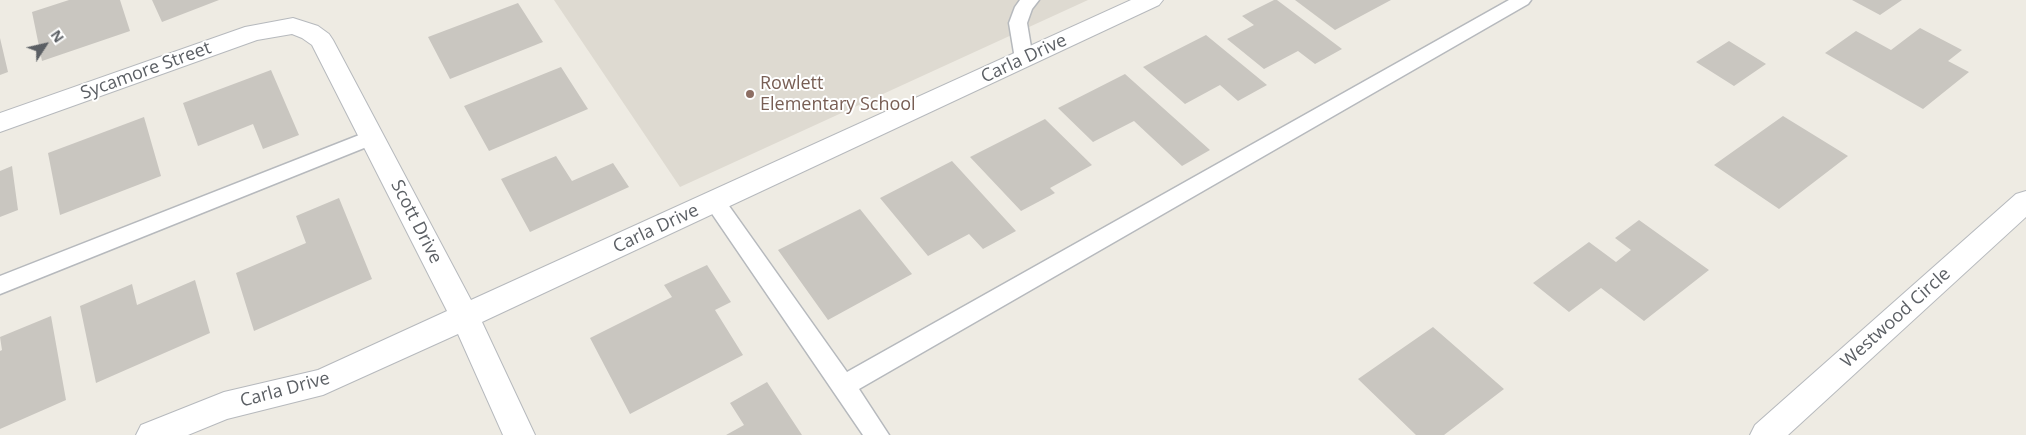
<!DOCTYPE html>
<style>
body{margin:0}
#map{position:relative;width:2026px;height:435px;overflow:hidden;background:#eeebe3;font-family:"Open Sans",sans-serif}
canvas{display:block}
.north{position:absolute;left:20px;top:20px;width:50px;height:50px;-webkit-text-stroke:4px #fff;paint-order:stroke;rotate:55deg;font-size:14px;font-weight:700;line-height:20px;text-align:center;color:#5b5f64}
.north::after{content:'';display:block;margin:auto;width:18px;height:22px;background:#5b5f64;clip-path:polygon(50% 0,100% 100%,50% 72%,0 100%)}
</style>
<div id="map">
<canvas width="2026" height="435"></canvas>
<div class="north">N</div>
</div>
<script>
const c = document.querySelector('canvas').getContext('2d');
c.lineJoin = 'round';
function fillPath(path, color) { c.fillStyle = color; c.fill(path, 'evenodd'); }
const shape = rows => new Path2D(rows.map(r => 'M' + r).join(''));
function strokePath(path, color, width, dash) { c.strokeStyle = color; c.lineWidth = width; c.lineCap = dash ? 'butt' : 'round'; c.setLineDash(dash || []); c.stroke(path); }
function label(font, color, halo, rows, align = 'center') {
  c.font = font + ' "Open Sans",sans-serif'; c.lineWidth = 4; c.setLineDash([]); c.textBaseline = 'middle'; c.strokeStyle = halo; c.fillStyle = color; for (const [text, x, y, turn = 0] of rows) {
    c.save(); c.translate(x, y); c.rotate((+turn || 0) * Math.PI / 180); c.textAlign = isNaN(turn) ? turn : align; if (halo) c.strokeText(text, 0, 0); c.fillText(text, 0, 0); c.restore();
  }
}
fillPath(shape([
 [554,0,1088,0,680,187]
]), '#dedad1');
fillPath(shape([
 [69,0,120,0,130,31,42,61,32,12],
 [152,0,219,0,162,22],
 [1274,0,1277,0,1342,49,1315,64,1298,51,1264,69,1227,39,1254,25,1242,16],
 [1295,0,1391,0,1335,30],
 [1852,0,1902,0,1880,15],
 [518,3,543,42,450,79,428,37],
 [1920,28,1962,50,1948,61,1969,72,1923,109,1825,53,1856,31,1891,50],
 [1206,35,1267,85,1238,101,1220,85,1185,104,1143,67],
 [0,38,8,72,0,75],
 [1729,41,1766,64,1734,86,1696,62],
 [561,67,588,109,489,151,464,106],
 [271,70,299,135,263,149,253,124,198,146,183,103],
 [1125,74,1210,150,1182,166,1134,121,1093,142,1058,108],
 [1783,116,1848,156,1779,209,1714,165],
 [144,117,161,176,60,215,48,153],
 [1045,119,1092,165,1050,188,1055,193,1021,211,970,157],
 [556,156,572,181,613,163,629,187,530,232,501,179],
 [952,161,1016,231,983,249,969,234,928,256,880,198],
 [12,166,18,210,0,217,0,171],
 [339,198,372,279,254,331,236,273,306,243,296,216],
 [860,209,912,274,828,320,778,250],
 [1639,220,1709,270,1644,321,1601,288,1569,312,1533,283,1589,242,1616,262,1631,250,1615,238],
 [707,265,731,302,715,310,743,355,630,414,590,338,672,297,664,285],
 [195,280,210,333,96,383,80,306,132,284,137,305],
 [51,316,66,400,0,429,0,351,2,350,0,337],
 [1433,327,1504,389,1444,435,1416,435,1358,379],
 [767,382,802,435,726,435,744,425,730,403]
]), '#c9c6c0');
const service = shape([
 [1020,0,1039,0,1032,9,1027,23,1033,59,1031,63,1024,65,1017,63,1015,59,1009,23,1015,7,1020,0],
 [1509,0,1531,0,1528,4,859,389,889,435,863,435,704,202,708,196,715,194,722,196,847,372,1509,0],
 [372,130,379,132,382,137,379,142,0,294,0,276,372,130]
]);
const minor = shape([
 [1131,0,1163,0,1159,5,482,322,535,435,503,435,458,334,323,395,227,419,188,435,136,435,141,425,224,392,318,370,447,311,312,45,302,38,292,34,257,40,0,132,0,113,245,27,293,18,318,26,329,34,333,40,471,300,1131,0],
 [2026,191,2026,217,1788,435,1750,435,1755,425,2016,194,2026,191]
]);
strokePath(service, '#b6b9bd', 3);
strokePath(minor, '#b6b9bd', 2);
fillPath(service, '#fff');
fillPath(minor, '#fff');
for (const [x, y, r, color] of [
 [750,94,5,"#8d6e63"]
]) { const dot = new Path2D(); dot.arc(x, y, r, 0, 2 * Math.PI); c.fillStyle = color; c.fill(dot); strokePath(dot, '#fff', 2); }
label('18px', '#5b5f64', '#fff', [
 ["Carla Drive",1024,59,-25],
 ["Sycamore Street",146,71,-20],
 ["Scott Drive",416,222,63],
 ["Carla Drive",656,229,-25],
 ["Westwood Circle",1896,318,-42],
 ["Carla Drive",285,390,-15]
]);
label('18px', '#785e54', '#fff', [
 ["Rowlett",760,84],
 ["Elementary School",760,105]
], 'left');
</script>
